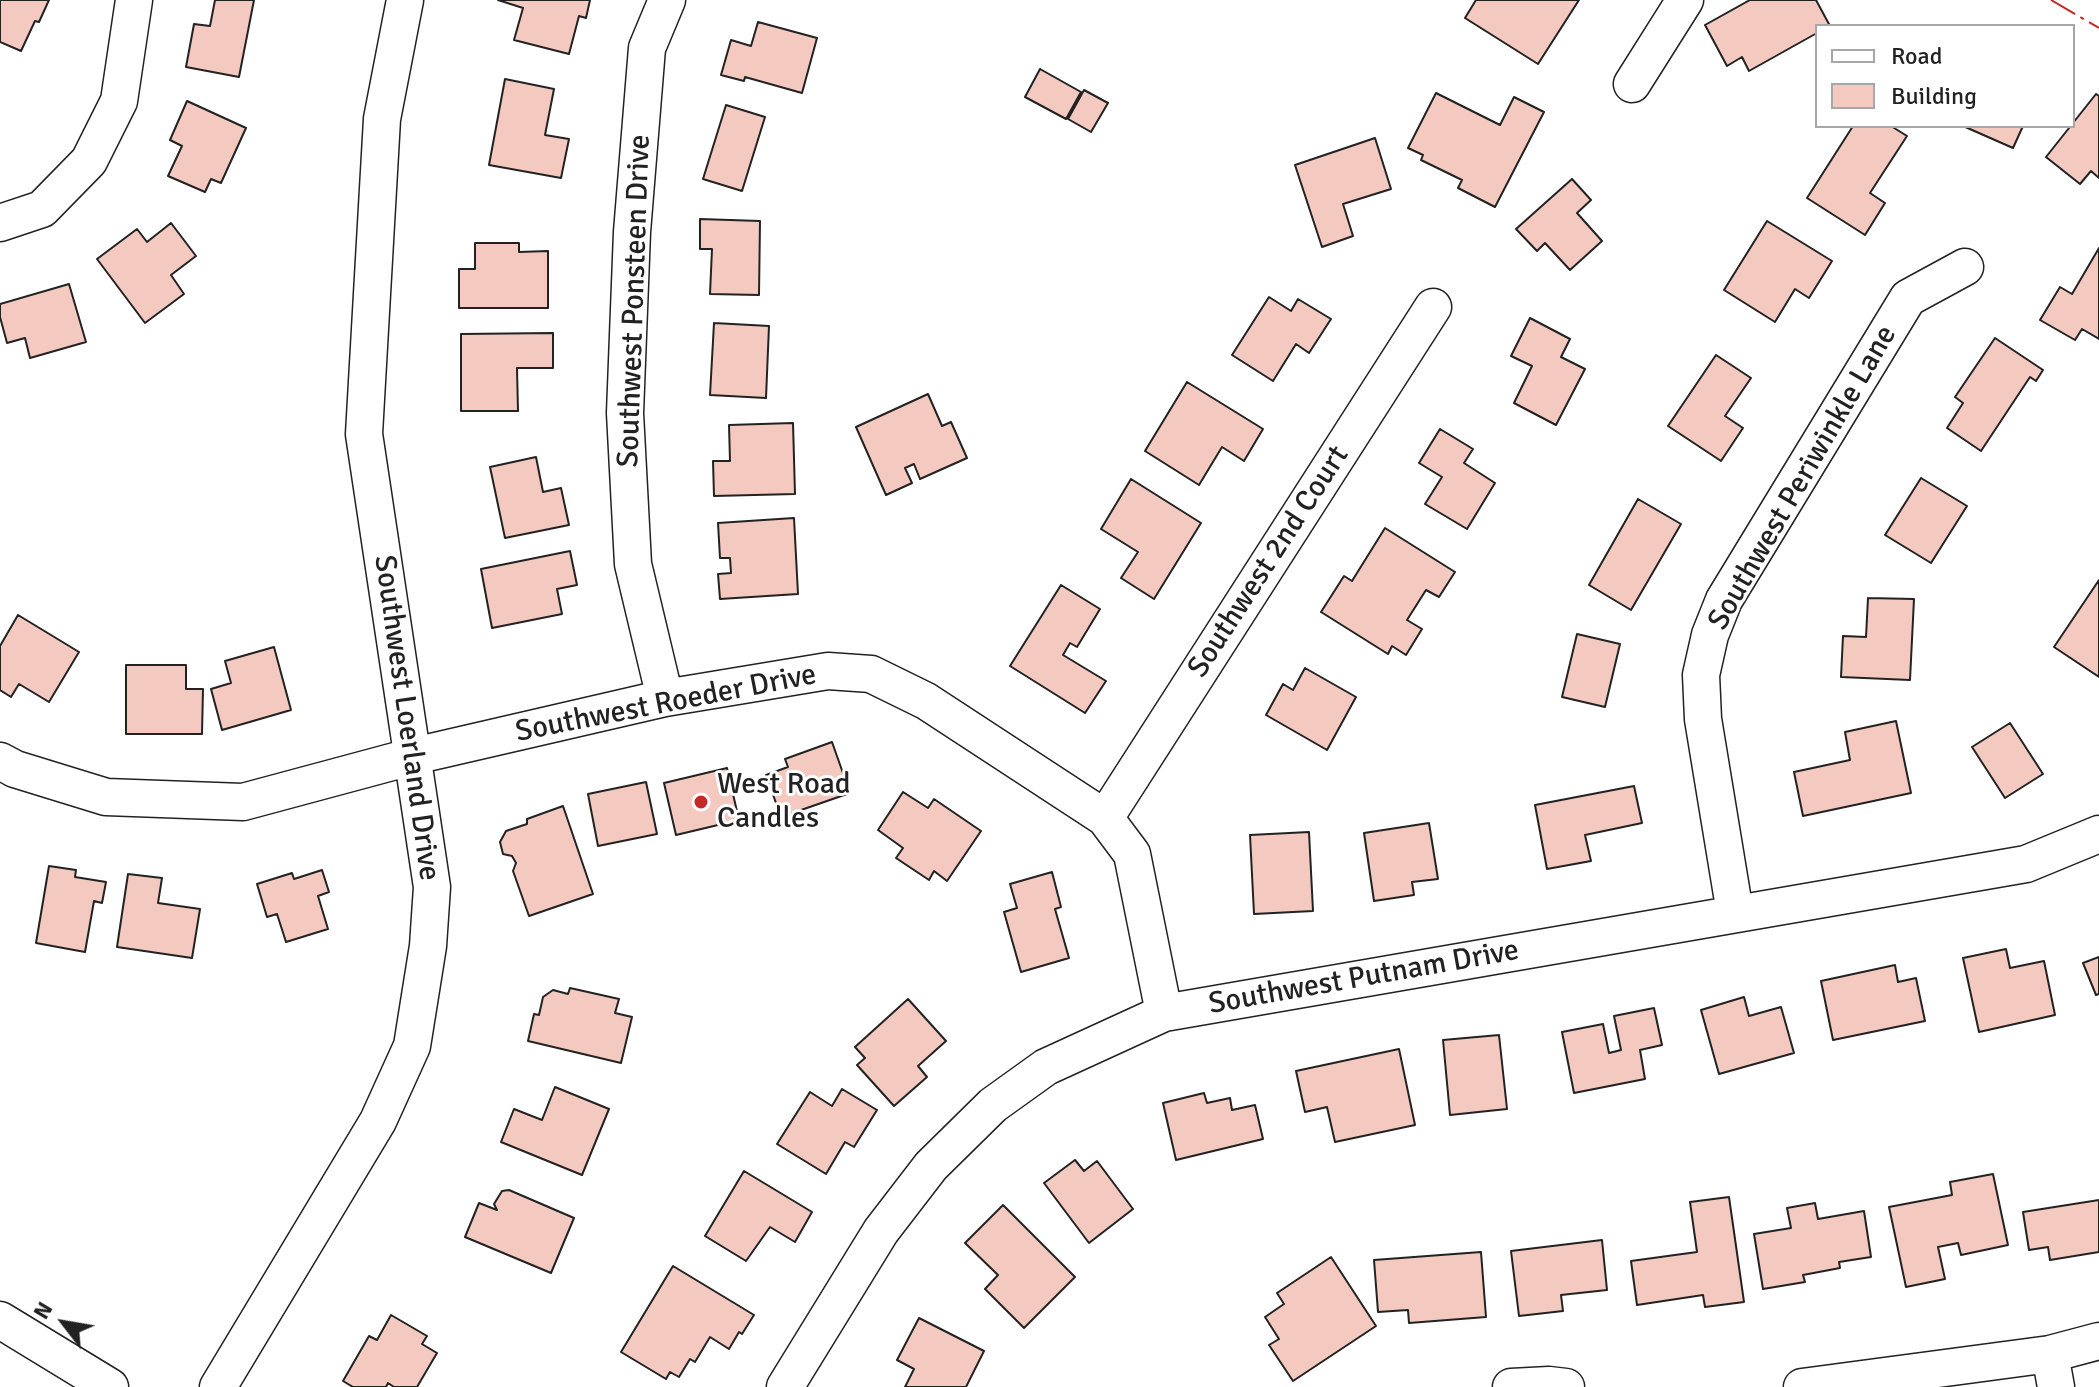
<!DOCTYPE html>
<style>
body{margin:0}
#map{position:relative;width:2099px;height:1387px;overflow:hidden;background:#fff;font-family:Signika,sans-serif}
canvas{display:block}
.legend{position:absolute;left:1815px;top:24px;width:260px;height:104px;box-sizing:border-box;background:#fff;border:2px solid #a7a7a7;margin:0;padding:10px 14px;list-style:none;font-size:24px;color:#222}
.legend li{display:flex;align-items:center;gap:16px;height:40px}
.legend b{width:40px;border:2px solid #a7a7a7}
.north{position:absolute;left:24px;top:1283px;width:80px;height:80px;-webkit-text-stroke:6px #fff;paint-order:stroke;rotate:301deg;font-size:22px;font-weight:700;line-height:32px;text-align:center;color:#222}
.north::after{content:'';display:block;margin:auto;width:28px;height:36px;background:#222;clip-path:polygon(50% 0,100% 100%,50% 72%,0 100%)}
</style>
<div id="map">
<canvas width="2099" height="1387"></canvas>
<ul class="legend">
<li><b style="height:10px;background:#fff"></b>Road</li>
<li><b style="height:22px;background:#f3c9c0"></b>Building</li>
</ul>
<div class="north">N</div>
</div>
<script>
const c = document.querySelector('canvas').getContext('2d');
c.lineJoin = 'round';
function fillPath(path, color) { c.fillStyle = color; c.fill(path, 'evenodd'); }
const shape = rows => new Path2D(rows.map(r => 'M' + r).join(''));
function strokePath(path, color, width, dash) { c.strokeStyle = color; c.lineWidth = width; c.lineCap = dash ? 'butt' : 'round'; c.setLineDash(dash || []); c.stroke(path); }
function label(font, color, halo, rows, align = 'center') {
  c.font = font + ' Signika,sans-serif'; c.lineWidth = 6; c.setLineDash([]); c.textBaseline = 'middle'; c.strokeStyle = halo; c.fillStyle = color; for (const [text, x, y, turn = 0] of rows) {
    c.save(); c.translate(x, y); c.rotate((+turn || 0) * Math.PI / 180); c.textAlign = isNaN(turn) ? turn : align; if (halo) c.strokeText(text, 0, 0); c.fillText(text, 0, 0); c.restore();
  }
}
const building = shape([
 [0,0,49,0,39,22,35,21,21,51,0,42,0,0],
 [215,0,254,0,239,77,186,67,194,24,210,26,215,0],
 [498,0,590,0,586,18,579,16,569,54,514,40,523,8,498,0],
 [1476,0,1579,0,1538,64,1465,18,1476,0],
 [1750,0,1816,0,1830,26,1817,26,1817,33,1749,71,1742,57,1727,66,1705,25,1750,0],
 [758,22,817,38,802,93,745,77,744,81,721,75,731,40,751,46,758,22],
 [1040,69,1081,92,1066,119,1025,97,1040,69],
 [505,79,554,89,545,135,569,139,561,178,489,165,505,79],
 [1084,90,1108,103,1091,132,1068,119,1084,90],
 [1436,93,1500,125,1514,97,1544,112,1495,207,1458,188,1462,180,1421,160,1423,155,1408,148,1436,93],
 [2096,94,2099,96,2099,178,2091,171,2080,184,2046,157,2096,94],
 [187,101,246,128,221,183,211,179,205,192,168,176,182,146,170,140,187,101],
 [726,105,765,117,742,191,703,179,726,105],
 [1853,126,1891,126,1907,136,1870,193,1885,203,1865,235,1807,198,1853,126],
 [1963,126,2023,126,2013,148,1963,126],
 [1375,138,1391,189,1343,204,1353,236,1322,247,1295,165,1375,138],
 [1572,179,1591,200,1577,213,1602,241,1570,270,1545,243,1537,251,1516,229,1572,179],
 [700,219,760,221,759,295,710,294,712,249,700,249,700,219],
 [1767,221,1832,261,1809,298,1795,289,1775,322,1724,290,1767,221],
 [171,223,196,256,171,275,184,294,145,323,97,259,137,229,147,242,171,223],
 [475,243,519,243,519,252,548,251,548,308,459,308,459,269,475,269,475,243],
 [2099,248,2099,339,2082,329,2075,340,2040,320,2060,287,2072,294,2099,248],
 [69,284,86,342,30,358,25,338,7,343,0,317,0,304,69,284],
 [1269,297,1291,311,1298,299,1331,319,1309,353,1296,344,1273,381,1232,355,1269,297],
 [1530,318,1570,339,1561,357,1585,369,1556,425,1514,403,1532,366,1511,356,1530,318],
 [714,323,769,326,766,398,710,395,714,323],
 [553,333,553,368,517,368,518,411,461,411,461,334,553,333],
 [1995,338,2043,370,2036,381,2030,377,1981,451,1947,428,1963,403,1955,397,1995,338],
 [1716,355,1751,378,1725,416,1743,428,1721,461,1668,426,1716,355],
 [1187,382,1263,429,1244,461,1222,447,1199,485,1145,451,1187,382],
 [928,394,942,426,951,422,967,458,920,479,914,464,905,468,912,483,886,495,856,427,928,394],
 [793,423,795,494,714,496,713,461,730,461,729,425,793,423],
 [1440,429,1473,449,1464,463,1495,483,1467,529,1425,504,1442,477,1419,463,1440,429],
 [536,457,543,492,561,488,569,525,505,538,490,467,536,457],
 [1921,478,1967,506,1931,563,1885,535,1921,478],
 [1131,479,1201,523,1154,599,1121,578,1138,552,1101,529,1131,479],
 [1638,499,1681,524,1631,610,1589,585,1638,499],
 [794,518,798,594,720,599,718,574,731,573,730,558,720,558,718,523,794,518],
 [1385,528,1455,572,1439,597,1426,590,1407,620,1422,629,1406,655,1392,646,1388,654,1321,612,1344,576,1352,581,1385,528],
 [570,551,577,585,557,589,562,614,492,628,481,569,570,551],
 [2099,580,2099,677,2054,647,2099,580],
 [1061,585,1100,609,1077,647,1070,643,1063,655,1106,681,1085,713,1010,666,1061,585],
 [1868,598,1914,599,1910,680,1841,677,1843,636,1866,637,1868,598],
 [18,615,79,652,49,702,19,684,11,697,0,690,0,646,18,615],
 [1577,634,1620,644,1605,707,1562,697,1577,634],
 [274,647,291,710,222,730,211,689,231,683,225,661,274,647],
 [126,665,186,665,186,689,203,689,202,734,126,734,126,665],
 [1305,668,1356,697,1327,750,1266,715,1283,684,1293,690,1305,668],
 [1896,721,1911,793,1803,816,1794,772,1850,760,1845,732,1896,721],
 [2010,723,2043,774,2005,798,1972,747,2010,723],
 [832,742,850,793,781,817,766,775,788,767,785,759,832,742],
 [727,768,739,820,676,835,664,783,727,768],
 [646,782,657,834,598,846,588,794,646,782],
 [1634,786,1642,823,1585,835,1591,861,1547,869,1535,805,1634,786],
 [903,792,928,808,934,799,981,831,947,881,934,871,929,880,896,858,903,848,878,830,903,792],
 [563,806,593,894,529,916,513,871,516,863,512,856,503,854,500,842,506,831,527,824,527,819,563,806],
 [1429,823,1438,879,1412,882,1414,895,1374,901,1364,833,1429,823],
 [1309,832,1313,911,1254,914,1250,835,1309,832],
 [49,866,76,870,75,877,106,882,102,903,94,901,85,952,36,943,49,866],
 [322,870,329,892,318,896,328,929,286,942,277,914,267,917,257,884,292,873,294,879,322,870],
 [1052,872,1061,907,1055,909,1069,958,1021,972,1004,912,1017,908,1010,884,1052,872],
 [128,874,162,878,158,903,200,909,192,958,117,947,128,874],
 [2006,949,2010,968,2044,961,2055,1015,1979,1032,1963,958,2006,949],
 [2099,957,2099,994,2096,995,2083,963,2099,957],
 [1895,965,1898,982,1916,978,1925,1021,1833,1040,1821,981,1895,965],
 [570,988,619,999,615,1013,632,1017,621,1063,528,1041,534,1014,539,1015,543,997,553,990,568,994,570,988],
 [1744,997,1749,1016,1781,1007,1794,1053,1719,1074,1701,1010,1744,997],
 [908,999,946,1041,918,1066,927,1077,894,1106,857,1065,865,1058,855,1047,908,999],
 [1654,1008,1662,1045,1640,1050,1645,1079,1574,1093,1562,1032,1603,1024,1609,1053,1621,1050,1614,1016,1654,1008],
 [1499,1035,1507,1109,1450,1115,1443,1040,1499,1035],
 [1399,1049,1415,1125,1335,1142,1327,1107,1305,1112,1296,1071,1399,1049],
 [555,1087,609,1109,582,1175,501,1142,514,1109,542,1120,555,1087],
 [842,1089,877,1110,854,1147,845,1142,826,1174,777,1144,810,1092,832,1106,842,1089],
 [1204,1093,1207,1103,1230,1098,1232,1110,1255,1105,1263,1139,1176,1160,1163,1103,1204,1093],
 [1075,1160,1084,1171,1097,1161,1133,1209,1089,1243,1044,1183,1075,1160],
 [744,1171,812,1212,795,1242,770,1227,746,1261,705,1236,744,1171],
 [1993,1174,2008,1245,1961,1255,1958,1243,1938,1247,1945,1279,1906,1287,1889,1207,1952,1195,1950,1182,1993,1174],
 [509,1190,574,1218,551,1273,465,1237,479,1203,497,1210,494,1204,502,1191,509,1190],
 [1729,1197,1744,1302,1705,1307,1703,1295,1637,1305,1631,1261,1697,1252,1690,1202,1729,1197],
 [2099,1200,2099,1252,2050,1260,2048,1247,2029,1250,2023,1212,2099,1200],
 [1815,1203,1818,1219,1864,1211,1871,1257,1839,1262,1840,1268,1803,1275,1805,1282,1763,1289,1754,1234,1791,1228,1787,1208,1815,1203],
 [1003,1205,1075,1277,1024,1328,985,1289,998,1275,965,1243,1003,1205],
 [1602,1240,1607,1290,1561,1295,1563,1311,1519,1316,1511,1251,1602,1240],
 [1481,1252,1486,1317,1409,1323,1408,1310,1378,1312,1374,1260,1481,1252],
 [1331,1257,1376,1326,1293,1381,1269,1345,1279,1339,1265,1317,1284,1304,1277,1293,1331,1257],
 [673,1266,754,1315,742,1334,739,1332,729,1349,710,1337,695,1362,690,1359,679,1377,670,1372,666,1379,621,1352,673,1266],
 [391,1315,427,1336,422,1344,437,1353,417,1387,394,1387,388,1383,386,1387,353,1387,343,1381,369,1336,377,1340,391,1315],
 [919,1318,984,1351,966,1387,905,1387,914,1369,897,1360,919,1318]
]);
fillPath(building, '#f3c9c0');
strokePath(building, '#222', 2);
const minor = shape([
 [1632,84,1685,0],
 [0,223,42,209,89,161,119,101,134,0],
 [665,698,633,564,625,413,632,232,647,48,667,0],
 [0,761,15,769,106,797,243,802,414,756,665,698,828,671,871,674,926,701,1105,818,1132,854,1164,1013],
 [1105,818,1433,307],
 [1735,913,1703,719,1701,675,1710,635,1724,600,1908,298,1965,267],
 [0,1320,110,1387],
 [2050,1354,2056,1387],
 [218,1387,378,1121,412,1046,428,946,432,887,364,434,382,119,405,0],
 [785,1387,881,1231,931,1166,993,1105,1046,1067,1164,1013,2026,864,2099,834],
 [1511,1387,1549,1385,1566,1387],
 [1802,1387,2050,1354,2099,1341]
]);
strokePath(minor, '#222', 39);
strokePath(minor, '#fff', 36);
strokePath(shape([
 [2051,0,2099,28]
]), '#c62828', 2, [28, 6, 4, 6]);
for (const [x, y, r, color] of [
 [701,802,8,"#c62828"]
]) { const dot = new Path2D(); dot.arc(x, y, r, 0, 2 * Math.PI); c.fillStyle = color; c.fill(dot); strokePath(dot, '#fff', 3); }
label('30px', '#222', '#fff', [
 ["Southwest Ponsteen Drive",635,301,-88],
 ["Southwest Periwinkle Lane",1803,478,-60],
 ["Southwest 2nd Court",1269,562,-57],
 ["Southwest Roeder Drive",666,704,-11],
 ["Southwest Loerland Drive",406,718,82],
 ["Southwest Putnam Drive",1364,978,-10]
]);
label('30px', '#222', '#fff', [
 ["West Road",717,785],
 ["Candles",717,819]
], 'left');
</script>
